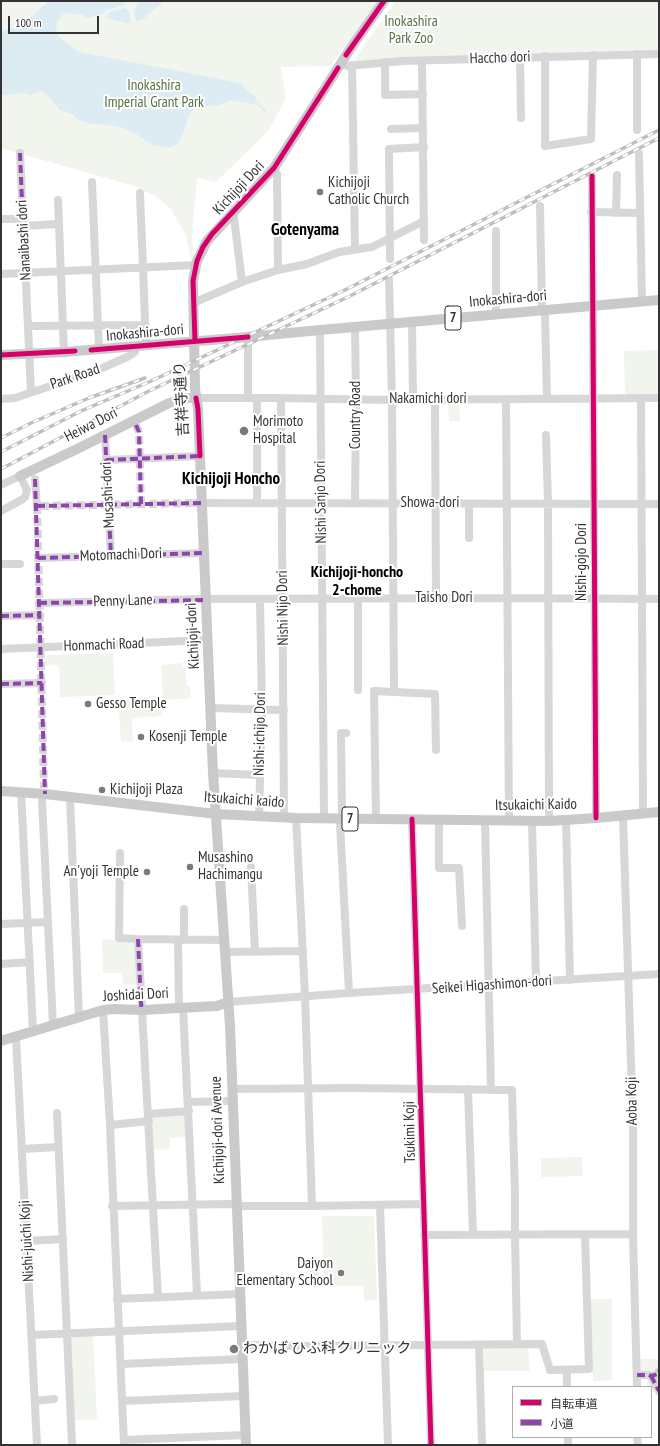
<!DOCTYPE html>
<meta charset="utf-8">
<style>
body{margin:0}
#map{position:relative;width:660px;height:1446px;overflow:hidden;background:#fff;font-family:"PT Sans Narrow","Noto Sans JP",sans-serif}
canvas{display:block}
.frame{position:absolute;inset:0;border:2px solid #333;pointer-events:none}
.legend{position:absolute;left:512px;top:1386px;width:140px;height:52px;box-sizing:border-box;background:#fff;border:1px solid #adadad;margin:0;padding:5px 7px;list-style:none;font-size:12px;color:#333}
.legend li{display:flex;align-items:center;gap:8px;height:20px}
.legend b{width:20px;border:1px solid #adadad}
.scale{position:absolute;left:8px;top:16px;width:91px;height:18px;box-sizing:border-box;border:2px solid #333;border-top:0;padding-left:5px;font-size:12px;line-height:14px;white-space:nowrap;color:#333;-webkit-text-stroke:3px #fff;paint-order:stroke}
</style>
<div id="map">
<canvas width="660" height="1446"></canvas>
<div class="frame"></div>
<ul class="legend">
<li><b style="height:5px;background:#d6006c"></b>自転車道</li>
<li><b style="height:5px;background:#8e44ad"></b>小道</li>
</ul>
<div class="scale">100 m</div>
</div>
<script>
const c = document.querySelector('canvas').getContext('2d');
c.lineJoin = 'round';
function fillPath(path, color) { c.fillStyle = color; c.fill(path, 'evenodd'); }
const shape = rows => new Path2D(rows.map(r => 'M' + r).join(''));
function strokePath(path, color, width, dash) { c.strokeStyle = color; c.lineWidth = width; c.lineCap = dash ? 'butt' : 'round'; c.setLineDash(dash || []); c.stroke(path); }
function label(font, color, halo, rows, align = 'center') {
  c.font = font + ' "PT Sans Narrow","Noto Sans JP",sans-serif'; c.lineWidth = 4; c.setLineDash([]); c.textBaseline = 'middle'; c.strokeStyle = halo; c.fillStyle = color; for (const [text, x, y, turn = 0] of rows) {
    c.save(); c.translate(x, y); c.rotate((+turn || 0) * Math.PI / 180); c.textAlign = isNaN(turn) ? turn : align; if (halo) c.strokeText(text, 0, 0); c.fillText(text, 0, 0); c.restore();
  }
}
fillPath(shape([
 [1,1,378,1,330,66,281,67,286,99,267,132,216,182,197,178,192,236,194,258,191,261,186,235,171,209,157,197,134,186,1,148],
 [396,1,659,1,659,52,355,61,354,60],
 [659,350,659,395,625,395,624,351],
 [448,403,459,403,460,421,449,421],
 [113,653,115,695,60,697,59,665,45,666,44,659,49,655],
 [182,663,182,667,185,666,187,686,190,686,191,698,163,700,161,665],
 [160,696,162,716,132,718,133,741,121,742,118,699],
 [102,939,135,941,138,984,123,985,122,973,103,973],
 [184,1114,187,1116,188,1137,170,1138,170,1149,152,1150,151,1116],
 [582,1157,583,1176,541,1177,541,1158],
 [322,1216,374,1216,377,1300,364,1301,363,1286,327,1286,327,1282,324,1282],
 [590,1299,612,1299,612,1380,593,1381],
 [70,1333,93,1333,97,1420,74,1420],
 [658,1334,659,1334,659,1400,658,1400,658,1391,651,1391,651,1387,647,1387,647,1378,640,1378,640,1359,658,1359],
 [528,1346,530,1371,484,1371,484,1348]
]), '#f1f5ed');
fillPath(shape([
 [51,1,58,2,126,1,124,5,106,10,104,13,87,18,81,14,78,15,70,13,63,14,57,22,56,29,59,37,79,52,240,83,249,92,256,97,254,104,231,100,219,105,196,108,190,113,182,136,178,143,169,148,151,145,135,133,117,126,101,124,92,124,80,121,72,114,60,110,48,96,41,91,30,95,24,93,6,95,1,94,1,32,10,28,19,29,44,5],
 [141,1,164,1,142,20,136,21,134,10,137,6,137,3],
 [125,8,129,12,131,23,126,23,106,18,110,12],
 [310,1265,318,1265,319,1287,311,1287]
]), '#ddebf3');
strokePath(shape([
 [255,102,265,111]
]), '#ddebf3', 2);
strokePath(shape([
 [136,425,139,432,141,504],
 [37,506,44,788],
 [41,506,196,503]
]), '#d6d6d6', 8, [8, 4]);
strokePath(shape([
 [637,54,637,130],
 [545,56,545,146,591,139,593,55],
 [520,57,521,118],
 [422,61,424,240],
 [385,62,385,95,423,94],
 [341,63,347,66,403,61,659,54],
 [352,65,355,249],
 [391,129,423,128],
 [20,153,31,392],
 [639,153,642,302],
 [274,168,277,174,278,270],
 [592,176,596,818],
 [92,182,99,349],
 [140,193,146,345],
 [58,200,64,352],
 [540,206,542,306,545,314,547,399],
 [591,212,640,213],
 [232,213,234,218,242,282],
 [616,213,617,175],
 [1,219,22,219],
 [23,226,59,224],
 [390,259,389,149,424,147],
 [1,274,196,265],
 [389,279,392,400,394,691],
 [193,303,242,282,278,270,307,264,339,252,372,247,424,221],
 [496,315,496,231],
 [412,322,413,399],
 [28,326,145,325],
 [320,330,324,819],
 [248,337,248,398],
 [196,398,281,398,392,400,659,398],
 [257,398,257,503],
 [281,398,284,817],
 [641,398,643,814],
 [1,399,15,398,98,370,129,356,135,352,134,346],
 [435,399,436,598],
 [506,399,509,821],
 [105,435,111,556],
 [546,435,548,504,549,821],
 [106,460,200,456],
 [35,479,37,506,41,506],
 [1,485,20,476,27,490,25,497,23,499,1,511],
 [196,503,659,504],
 [355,503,356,399,355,327],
 [469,538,469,504],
 [38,558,204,553],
 [1,564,20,564],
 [39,603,201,599,507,598,659,599],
 [1,616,40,615],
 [1,649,208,640],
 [1,684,42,683],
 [358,690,358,599],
 [211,708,284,710],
 [346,733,341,733,342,813,340,824,349,993],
 [213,773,260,775],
 [21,792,33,1031],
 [70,797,79,1017],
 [42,801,53,1025],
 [259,816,262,709,260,599],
 [623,816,633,1124,633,1234,637,1387],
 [296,818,305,996,312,1206],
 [376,819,374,691,435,694,436,750],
 [412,819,431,1445],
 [439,820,439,868,459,868,462,926],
 [566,820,570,980],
 [485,821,491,1090],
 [532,821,536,982],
 [120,853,119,938,138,939,224,940],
 [251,867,255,952],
 [184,909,184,940],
 [1,924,48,922],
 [138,939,158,1297],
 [178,940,179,1008],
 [225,952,303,951],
 [1,964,30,962],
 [228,1002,349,993,659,974],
 [183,1008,197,1295],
 [103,1010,110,1125,124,1445],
 [16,1037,37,1445],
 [232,1089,353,1088,512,1090,515,1194,515,1235,517,1344],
 [468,1089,473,1234],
 [188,1102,232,1101],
 [57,1113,72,1445],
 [148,1114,189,1111],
 [110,1125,149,1121],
 [22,1149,58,1147],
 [380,1205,388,1445],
 [112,1206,230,1204,244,1206,312,1206,423,1204],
 [424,1235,633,1234],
 [27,1241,63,1239],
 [117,1299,239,1294],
 [32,1335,241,1326],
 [242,1345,305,1346,542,1344,550,1370,589,1369,585,1235],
 [479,1345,482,1445],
 [121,1364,242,1359],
 [567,1370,567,1387],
 [637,1375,649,1375,651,1376,658,1374,659,1371],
 [651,1376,659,1391],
 [35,1401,54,1399],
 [122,1401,244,1396],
 [568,1437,568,1445],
 [637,1437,638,1445],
 [124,1440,245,1435]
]), '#d7d7d7', 8);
strokePath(shape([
 [1,355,64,352,248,337,320,330,659,300],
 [20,476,77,449,169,403,188,398,196,398],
 [1,791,45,794,216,814,296,818,549,821,596,818,659,812],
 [1,1041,103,1010,113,1009,142,1010,217,1006,228,1002],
 [246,1445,230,1026,213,773,198,409,195,389,193,281,197,261,207,241,274,168,354,43,384,1]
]), '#cacaca', 10);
const rail = shape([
 [1,438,31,423,89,398,145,378],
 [1,452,81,411,149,382,347,289,659,130],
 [1,469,149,391,350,296,659,138]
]);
strokePath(rail, '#bebebe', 3.5);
strokePath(rail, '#fff', 2, [6]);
strokePath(shape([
 [20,153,23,226],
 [136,425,139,432,141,504],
 [105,435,111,556],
 [106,460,200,456],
 [35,479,45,794],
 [37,506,202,503],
 [38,558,204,553],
 [39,603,206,600],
 [1,616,40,615],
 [1,684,42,683],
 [138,939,141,1003,142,1010],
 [637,1375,649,1375,651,1376,658,1374,659,1371],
 [651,1376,659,1391]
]), '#8e44ad', 4, [8, 4]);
strokePath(shape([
 [346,55,384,1],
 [592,176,596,818],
 [195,341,193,281,197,261,203,247,212,234,274,168,338,68],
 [91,350,248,337],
 [1,355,75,351],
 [196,398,198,409,200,456],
 [412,819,431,1445]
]), '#d6006c', 5);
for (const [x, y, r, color] of [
 [320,192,4,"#7a7a7a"],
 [244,431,5,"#7a7a7a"],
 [88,704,4,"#7a7a7a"],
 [141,737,4,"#7a7a7a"],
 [102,790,4,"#7a7a7a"],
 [190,867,4,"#7a7a7a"],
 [147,872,4,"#7a7a7a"],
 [341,1273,4,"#7a7a7a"],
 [234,1349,5,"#7a7a7a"]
]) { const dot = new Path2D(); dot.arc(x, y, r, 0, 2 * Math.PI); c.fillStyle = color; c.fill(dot); strokePath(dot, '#fff', 1.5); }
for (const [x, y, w] of [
 [453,318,16],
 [350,819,16]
]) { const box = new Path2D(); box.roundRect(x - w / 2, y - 12, w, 24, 3); c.fillStyle = '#fff'; c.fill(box); strokePath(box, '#333', 1); }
label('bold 14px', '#333', null, [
 ["7",453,318],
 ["7",350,819]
]);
label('15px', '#56703f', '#fff', [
 ["Inokashira",411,22],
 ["Park Zoo",411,39],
 ["Inokashira",154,86],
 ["Imperial Grant Park",154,103]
]);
label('15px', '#333', '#fff', [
 ["Haccho dori",500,58,-2],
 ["Kichijoji Dori",239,188,-47],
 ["Nanaibashi dori",24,240,-93],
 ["Inokashira-dori",508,299,-5],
 ["Inokashira-dori",145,333,-5],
 ["Park Road",75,377,-19],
 ["吉祥寺通り",182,399,-93],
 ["Nakamichi dori",428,399],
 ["Country Road",356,415,-90],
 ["Heiwa Dori",91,425,-27],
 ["Musashi-dori",108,495,-93],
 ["Nishi Sanjo Dori",321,502,-91],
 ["Showa-dori",430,503],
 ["Motomachi Dori",121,555,-2],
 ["Nishi-gojo Dori",582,562,-90],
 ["Taisho Dori",444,598],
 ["Penny Lane",123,601,-2],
 ["Nishi Nijo Dori",283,608,-91],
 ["Kichijoji-dori",193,636,-93],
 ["Honmachi Road",104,645,-2],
 ["Nishi-ichijo Dori",260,734,-89],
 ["Itsukaichi kaido",244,800,4],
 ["Itsukaichi Kaido",536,805,-1],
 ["Seikei Higashimon-dori",492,985,-4],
 ["Joshidai Dori",136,995,-3],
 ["Aoba Koji",632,1101,-91],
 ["Kichijoji-dori Avenue",218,1130,-92],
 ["Tsukimi Koji",410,1132,-91],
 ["Nishi-juichi Koji",27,1241,-93]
]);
label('15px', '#333', '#fff', [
 ["Kichijoji",328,183],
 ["Catholic Church",328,200],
 ["Morimoto",253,422],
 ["Hospital",253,439],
 ["Gesso Temple",96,704],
 ["Kosenji Temple",149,737],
 ["Kichijoji Plaza",110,790],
 ["Musashino",198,858],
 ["Hachimangu",198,875],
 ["An'yoji Temple",139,872,"right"],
 ["Daiyon",333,1264,"right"],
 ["Elementary School",333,1281,"right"],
 ["わかば ひふ科クリニック",243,1349]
], 'left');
label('bold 16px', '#000', '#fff', [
 ["Kichijoji-honcho",357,572],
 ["2-chome",357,590]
]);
label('bold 17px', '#000', '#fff', [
 ["Gotenyama",305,230],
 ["Kichijoji Honcho",231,479]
]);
</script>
